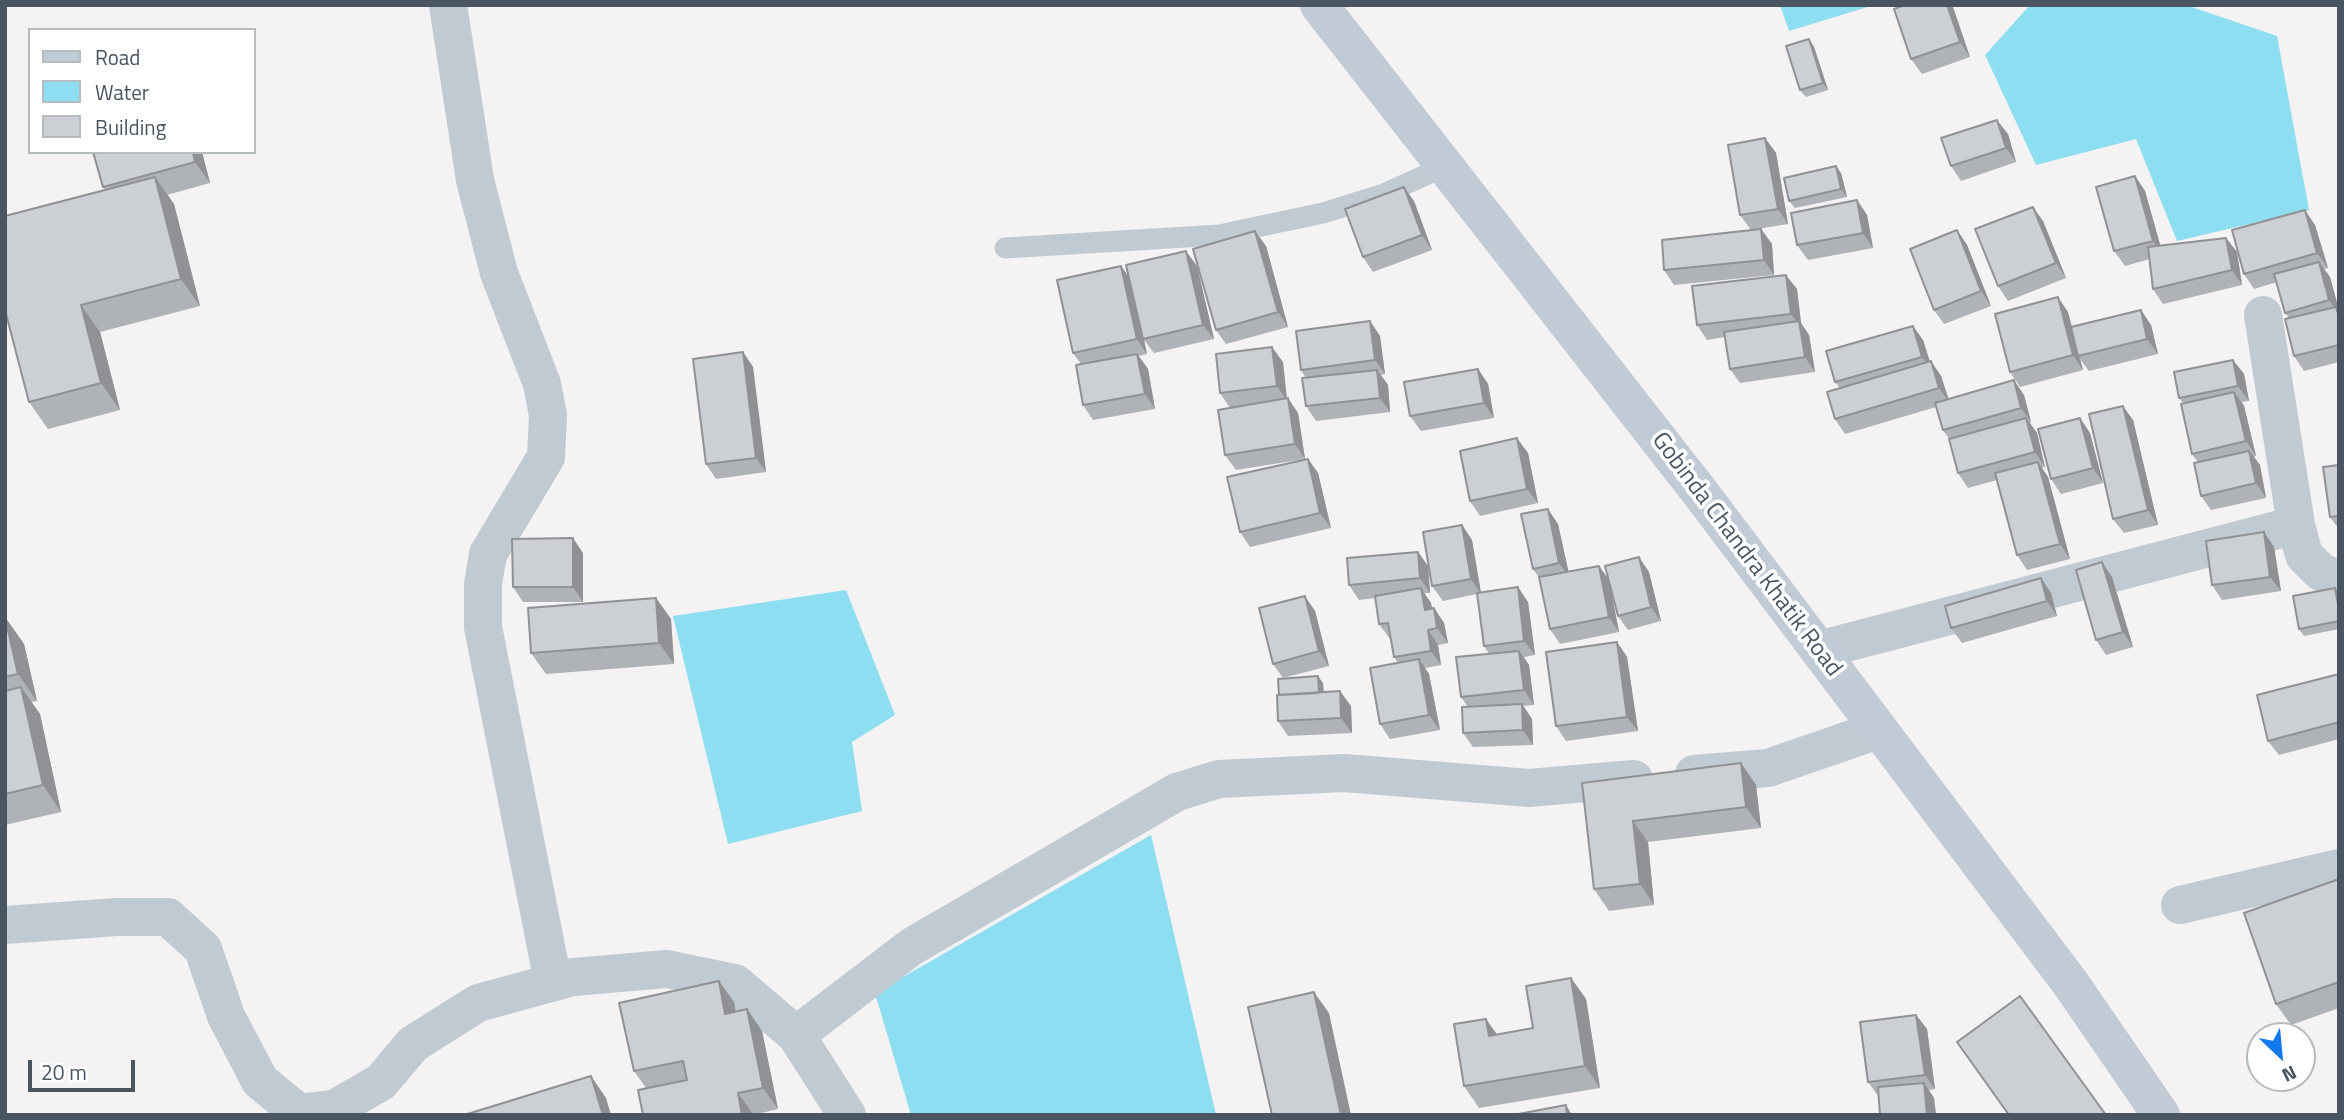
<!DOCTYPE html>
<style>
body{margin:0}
#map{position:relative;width:2344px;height:1120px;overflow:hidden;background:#f4f2f2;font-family:"Titillium Web",sans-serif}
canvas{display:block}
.frame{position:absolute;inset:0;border:7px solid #495661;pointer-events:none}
.legend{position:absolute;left:28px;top:28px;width:228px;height:126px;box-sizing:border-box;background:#fff;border:2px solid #b6bbc0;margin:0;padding:9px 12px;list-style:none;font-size:21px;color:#495661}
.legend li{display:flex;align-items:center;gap:14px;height:35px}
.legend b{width:35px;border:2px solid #b6bbc0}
.north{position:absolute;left:2246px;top:1022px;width:70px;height:70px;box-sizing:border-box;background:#fff;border:2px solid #b6bbc0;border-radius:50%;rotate:154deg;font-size:19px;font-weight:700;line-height:28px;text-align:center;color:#495661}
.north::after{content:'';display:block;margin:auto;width:24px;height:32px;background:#1479ec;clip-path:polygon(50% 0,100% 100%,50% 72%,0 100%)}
.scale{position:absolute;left:28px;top:1060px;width:107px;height:32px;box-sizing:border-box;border:4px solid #495661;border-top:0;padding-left:9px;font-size:21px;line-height:24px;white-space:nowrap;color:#495661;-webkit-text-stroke:5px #fff;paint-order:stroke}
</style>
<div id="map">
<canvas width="2344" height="1120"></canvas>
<div class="frame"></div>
<ul class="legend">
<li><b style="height:9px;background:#c0cbd6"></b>Road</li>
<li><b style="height:19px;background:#8ddef0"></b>Water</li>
<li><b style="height:19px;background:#cccfd4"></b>Building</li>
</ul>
<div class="north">N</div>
<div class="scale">20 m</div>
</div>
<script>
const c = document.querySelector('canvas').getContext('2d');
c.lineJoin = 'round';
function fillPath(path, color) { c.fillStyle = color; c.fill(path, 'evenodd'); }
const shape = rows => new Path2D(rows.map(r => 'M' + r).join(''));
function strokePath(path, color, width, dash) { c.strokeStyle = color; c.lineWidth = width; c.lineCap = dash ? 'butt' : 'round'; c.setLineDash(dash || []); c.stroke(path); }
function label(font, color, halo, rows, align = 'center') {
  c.font = font + ' "Titillium Web",sans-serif'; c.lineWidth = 7; c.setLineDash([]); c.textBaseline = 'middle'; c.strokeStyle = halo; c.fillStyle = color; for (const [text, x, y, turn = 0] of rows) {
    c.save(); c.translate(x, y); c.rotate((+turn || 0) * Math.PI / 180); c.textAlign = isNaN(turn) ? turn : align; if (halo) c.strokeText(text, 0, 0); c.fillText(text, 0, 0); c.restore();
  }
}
fillPath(shape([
 [1780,5,1874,5,1789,31],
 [2030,5,2186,5,2277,36,2309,210,2177,241,2136,139,2036,165,1985,55],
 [846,590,895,715,852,742,862,811,728,844,673,616],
 [1151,835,1216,1115,911,1115,875,993]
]), '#8ddef0');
strokePath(shape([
 [1005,248,1219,235,1323,213,1384,194,1443,167]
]), '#c0cad2', 21);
strokePath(shape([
 [448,5,475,180,499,273,542,384,548,415,546,457,488,554,483,584,483,627,553,982],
 [2263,315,2296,525,2304,555,2321,572,2339,579],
 [1819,650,2296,525],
 [1694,774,1768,768,1878,730],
 [2180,905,2339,868],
 [796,1035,911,947,1177,792,1219,779,1344,773,1529,788,1634,779]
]), '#c0cad2', 38);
strokePath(shape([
 [5,925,117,917,168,917,203,949,226,1016,260,1081,299,1113,334,1109,381,1082,413,1044,478,1003,573,977,667,969,735,983,796,1035,847,1115]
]), '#c0cad2', 38);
strokePath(shape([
 [1319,5,1702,495,2071,984,2161,1115]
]), '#c0cbd6', 38);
fillPath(shape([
 [1905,5,1952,5,1970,57,1922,74,1911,59],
 [1809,39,1814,47,1828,90,1806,97,1800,90],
 [2008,134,2016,162,1961,181,1951,166],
 [1765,138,1776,153,1788,224,1751,230,1740,215],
 [202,152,210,183,167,195,174,204,200,306,100,332,120,410,48,429,29,402,105,190,103,187],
 [1841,173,1847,197,1795,208,1789,201],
 [2135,176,2145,191,2160,245,2226,238,2237,252,2242,285,2163,304,2153,289,2150,259,2125,266,2114,251],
 [1857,200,1867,215,1873,248,1808,260,1797,245],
 [1414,201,1432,250,1373,272,1363,257],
 [2043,221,2066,278,2008,301,1998,286],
 [2315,225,2328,268,2324,269,2330,277,2339,310,2339,362,2304,371,2294,356,2289,318,2285,313,2277,282,2254,289,2244,274],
 [1761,229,1772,244,1774,275,1674,285,1664,270],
 [1957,230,1967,245,1991,306,1944,324,1934,310],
 [1266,246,1288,327,1226,344,1216,330],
 [1121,266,1129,277,1197,266,1214,339,1154,353,1144,340,1147,354,1139,356,1148,369,1155,409,1093,420,1083,405,1081,364,1073,353],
 [1797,289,1801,323,1809,335,1815,372,1740,383,1730,369,1725,337,1707,340,1697,325],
 [2141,310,2151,325,2158,354,2089,371,2080,359,2083,370,2020,387,2010,372,2068,312,2072,327],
 [1370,321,1380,336,1385,374,1381,375,1388,385,1390,412,1316,421,1306,406,1306,378,1301,370],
 [1923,340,1930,362,1941,376,1948,399,2024,395,2031,422,2030,423,2037,433,2045,467,2042,468,2048,477,2070,559,2027,570,2017,555,1997,480,1968,488,1958,473,1950,440,1943,430,1936,407,1845,434,1835,419,1840,388,1835,382],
 [743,352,753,367,766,472,716,479,706,464],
 [2233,360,2244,374,2249,401,2242,402,2244,406,2256,456,2254,457,2260,465,2266,498,2211,510,2201,496,2198,462,2192,454,2183,403,2179,398],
 [1283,362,1287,399,1298,413,1305,459,1236,470,1225,455,1230,408,1220,393],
 [1478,369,1488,384,1494,418,1421,431,1410,416],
 [2080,418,2090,433,2103,483,2061,494,2051,479],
 [2133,420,2158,525,2124,533,2113,519],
 [1528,453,1538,503,1480,516,1470,501],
 [1308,459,1318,473,1331,528,1250,547,1240,532],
 [2339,465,2339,529,2330,517],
 [1558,524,1568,572,1599,566,1609,580,1619,632,1560,644,1550,629,1540,579,1533,569],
 [1462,525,1472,540,1481,592,1528,602,1535,655,1524,657,1529,665,1534,705,1523,706,1532,719,1533,745,1473,747,1463,733,1468,707,1461,697,1489,654,1484,646,1477,594,1443,601,1432,586],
 [2274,547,2281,591,2222,600,2212,585],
 [1418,552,1428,566,1430,593,1424,593,1431,603,1432,609,1434,608,1444,623,1448,643,1438,645,1441,665,1425,668,1429,674,1440,730,1390,739,1380,724,1398,663,1394,657,1391,639,1390,639,1379,624,1375,598,1359,600,1349,585],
 [583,553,583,602,523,602,513,587],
 [2102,562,2112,577,2133,647,2106,655,2096,640],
 [1649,572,1661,621,1628,630,1618,616],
 [2335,588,2339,593,2339,629,2304,636,2299,629],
 [2051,593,2057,616,1962,643,1951,628],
 [656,598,671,619,674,664,546,674,531,653],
 [1315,611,1329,666,1283,678,1273,664],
 [5,617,24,644,37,701,31,702,40,714,61,812,5,825],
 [1617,642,1627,657,1638,731,1566,741,1556,726],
 [2339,674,2339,739,2279,755,2268,741],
 [1323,683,1324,692,1351,706,1352,733,1288,736,1278,721],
 [1741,763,1756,785,1761,828,1648,842,1654,905,1609,911,1594,889,1582,783],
 [2339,879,2339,1008,2291,1025,2276,1004],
 [1571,978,1586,999,1600,1088,1479,1108,1464,1086,1497,1035,1533,1028],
 [734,1002,736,1012,747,1009,762,1031,778,1109,753,1115,643,1115,646,1088,634,1071],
 [1916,1015,1927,1029,1935,1089,1929,1090,1934,1098,1936,1115,1880,1115,1879,1097,1868,1082]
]), '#afb2b6');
fillPath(shape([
 [1947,5,1952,5,1953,7,1970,57,1960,42],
 [1809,39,1814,47,1828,90,1823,83],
 [1997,120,2008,134,2016,162,2006,148],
 [1765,138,1776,153,1788,224,1778,209],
 [193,152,202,152,210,183,195,162],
 [1836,166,1841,173,1847,197,1841,189],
 [2135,176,2145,191,2163,255,2153,241],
 [155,177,174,204,200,306,181,279],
 [1404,187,1414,201,1432,250,1422,235],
 [1857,200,1867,215,1873,248,1863,233],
 [2033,207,2043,221,2066,278,2056,263],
 [2305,210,2315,225,2328,268,2317,253],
 [1761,229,1772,244,1774,275,1764,260],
 [1957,230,1967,245,1991,306,1981,291],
 [1255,231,1266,246,1288,327,1278,312],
 [2226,238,2237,252,2242,285,2232,270],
 [1186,251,1197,266,1214,339,1203,325],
 [2319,262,2330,277,2339,310,2339,317,2337,312,2329,300],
 [1121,266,1131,280,1147,354,1137,339],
 [1786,275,1797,289,1801,323,1809,335,1815,372,1805,357,1800,326,1791,314],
 [2058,297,2068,312,2079,356,2078,356,2080,359,2083,370,2073,355],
 [81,305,100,332,120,410,101,383],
 [2141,310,2151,325,2158,354,2147,339],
 [1370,321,1380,336,1385,374,1375,360],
 [1913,326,1923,340,1933,372,1922,357],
 [1272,347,1283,362,1287,401,1277,386],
 [743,352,753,367,766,472,756,458],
 [1137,354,1148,369,1155,409,1145,394],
 [2233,360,2244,374,2249,401,2238,386],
 [1931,361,1941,376,1950,403,1939,388],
 [1478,369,1488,384,1494,418,1484,403],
 [1377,370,1388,385,1390,412,1380,398],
 [2014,380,2024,395,2031,422,2021,408],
 [2234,392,2244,406,2256,456,2246,441],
 [1288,398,1298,413,1305,459,1295,444],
 [2123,406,2133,420,2158,525,2148,510],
 [2026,418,2037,433,2045,467,2035,452],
 [2080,418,2090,433,2103,483,2093,468],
 [1517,438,1528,453,1538,503,1527,489],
 [2249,451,2260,465,2266,498,2256,483],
 [1308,459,1318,473,1331,528,1320,513],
 [2038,462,2048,477,2070,559,2060,544],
 [1548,509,1558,524,1570,578,1559,563],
 [1462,525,1472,540,1481,594,1471,579],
 [2264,532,2274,547,2281,591,2270,577],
 [573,538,583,553,583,602,573,587],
 [1418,552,1428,566,1430,593,1420,578],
 [1639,557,1649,572,1661,621,1651,607],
 [2102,562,2112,577,2133,647,2123,632],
 [1599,566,1609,580,1619,632,1609,617],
 [2041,578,2051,593,2057,616,2047,601],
 [1518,587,1528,602,1535,655,1524,641],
 [1421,588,1431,603,1435,625,1425,610],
 [2335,588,2339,593,2339,610],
 [1305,596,1315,611,1329,666,1319,651],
 [656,598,671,619,674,664,659,643],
 [1434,608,1444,623,1448,643,1437,628],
 [5,617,24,644,37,701,18,674],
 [1428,630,1438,645,1441,665,1431,651],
 [1617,642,1627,657,1638,731,1627,717],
 [1519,651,1529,665,1534,705,1524,690],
 [1419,659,1429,674,1440,730,1429,715],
 [1318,676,1323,683,1324,704,1319,696],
 [21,687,40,714,61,812,43,785],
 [1340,691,1351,706,1352,733,1341,718],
 [1522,704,1532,719,1533,745,1523,730],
 [1741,763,1756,785,1761,828,1746,807],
 [1633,821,1648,842,1654,905,1640,884],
 [1571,978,1586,999,1600,1088,1585,1066],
 [719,981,734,1002,740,1035,725,1014],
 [1314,992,1329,1013,1351,1115,1341,1115],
 [747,1009,762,1031,778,1109,763,1088],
 [1916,1015,1927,1029,1935,1089,1925,1075],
 [1486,1019,1501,1040,1489,1036],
 [591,1076,606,1098,611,1115,603,1115],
 [1924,1083,1934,1098,1936,1115,1927,1115],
 [738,1093,753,1114,753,1115,742,1115],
 [1566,1105,1572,1115,1567,1115]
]), '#8f9194');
const building = shape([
 [1905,5,1947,5,1960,42,1911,59,1894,9,1905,5],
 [1809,39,1823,83,1800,90,1786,46,1809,39],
 [1997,120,2006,148,1951,166,1941,138,1997,120],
 [1765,138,1778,209,1740,215,1728,145,1765,138],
 [93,152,193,152,195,162,103,187,93,152],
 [1836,166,1841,189,1789,201,1784,178,1836,166],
 [2135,176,2153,241,2114,251,2096,187,2135,176],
 [155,177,181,279,81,305,101,383,29,402,5,310,5,216,155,177],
 [1404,187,1422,235,1363,257,1345,209,1404,187],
 [1857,200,1863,233,1797,245,1791,213,1857,200],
 [2033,207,2056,263,1998,286,1975,229,2033,207],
 [2305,210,2317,253,2244,274,2232,230,2305,210],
 [1761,229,1764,260,1664,270,1662,240,1761,229],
 [1957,230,1981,291,1934,310,1910,249,1957,230],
 [1255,231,1278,312,1216,330,1193,249,1255,231],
 [2226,238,2232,270,2153,289,2148,247,2226,238],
 [1186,251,1203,325,1143,339,1126,265,1186,251],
 [2319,262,2329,300,2285,313,2274,274,2319,262],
 [1121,266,1137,339,1073,353,1057,280,1121,266],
 [1786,275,1791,314,1697,325,1692,286,1786,275],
 [2058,297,2073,355,2010,372,1995,314,2058,297],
 [2336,307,2339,317,2339,345,2294,356,2285,319,2336,307],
 [2141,310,2147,339,2078,356,2071,327,2141,310],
 [1370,321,1375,360,1301,370,1296,331,1370,321],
 [1799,321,1805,357,1730,369,1724,332,1799,321],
 [1913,326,1922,357,1835,382,1826,351,1913,326],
 [1272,347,1277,386,1220,393,1216,354,1272,347],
 [743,352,756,458,706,464,693,359,743,352],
 [1137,354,1145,394,1083,405,1076,365,1137,354],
 [2233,360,2238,386,2179,398,2174,372,2233,360],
 [1931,361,1939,388,1835,419,1827,392,1931,361],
 [1478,369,1484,403,1410,416,1404,382,1478,369],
 [1377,370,1380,398,1306,406,1302,378,1377,370],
 [2014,380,2021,408,1943,430,1935,403,2014,380],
 [2234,392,2246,441,2192,454,2181,404,2234,392],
 [1288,398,1295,444,1225,455,1218,410,1288,398],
 [2123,406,2148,510,2113,519,2089,414,2123,406],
 [2026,418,2035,452,1958,473,1949,439,2026,418],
 [2080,418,2093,468,2051,479,2038,429,2080,418],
 [1517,438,1527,489,1470,501,1460,451,1517,438],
 [2249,451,2256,483,2201,496,2194,463,2249,451],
 [1308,459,1320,513,1240,532,1227,477,1308,459],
 [2038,462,2060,544,2017,555,1995,473,2038,462],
 [2339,465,2339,516,2330,517,2323,467,2339,465],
 [1548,509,1559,563,1533,569,1521,514,1548,509],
 [1462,525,1471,579,1432,586,1423,532,1462,525],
 [2264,532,2270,577,2212,585,2206,541,2264,532],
 [573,538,573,587,513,587,512,539,573,538],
 [1418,552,1420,578,1349,585,1347,558,1418,552],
 [1639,557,1651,607,1618,616,1605,566,1639,557],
 [2102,562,2123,632,2096,640,2076,570,2102,562],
 [1599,566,1609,617,1550,629,1539,577,1599,566],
 [2041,578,2047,601,1951,628,1945,606,2041,578],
 [1518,587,1524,641,1484,646,1477,593,1518,587],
 [1421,588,1425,610,1434,608,1437,628,1428,630,1431,651,1394,657,1388,623,1379,624,1375,596,1421,588],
 [2335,588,2339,610,2339,621,2299,629,2293,596,2335,588],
 [1305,596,1319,651,1273,664,1259,608,1305,596],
 [656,598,659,643,531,653,528,608,656,598],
 [5,617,18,674,5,677,5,617],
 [1617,642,1627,717,1556,726,1546,652,1617,642],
 [1519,651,1524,690,1461,697,1456,657,1519,651],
 [1419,659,1429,715,1380,724,1370,668,1419,659],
 [2339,674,2339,722,2268,741,2257,695,2339,674],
 [1318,676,1319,693,1279,695,1278,679,1318,676],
 [21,687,43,785,5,794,5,691,21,687],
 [1340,691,1341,718,1278,721,1277,695,1340,691],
 [1522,704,1523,730,1463,733,1462,707,1522,704],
 [1741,763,1746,807,1633,821,1640,884,1594,889,1582,783,1741,763],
 [2339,879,2339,982,2276,1004,2244,913,2339,879],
 [1571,978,1585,1066,1464,1086,1454,1024,1486,1019,1489,1036,1533,1028,1526,986,1571,978],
 [719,981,725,1014,747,1009,763,1088,738,1093,742,1115,643,1115,638,1090,687,1080,683,1061,634,1071,619,1003,719,981],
 [1314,992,1341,1115,1272,1115,1248,1007,1314,992],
 [2020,996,2106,1115,2009,1115,1957,1042,2020,996],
 [1916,1015,1925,1075,1868,1082,1860,1022,1916,1015],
 [591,1076,603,1115,464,1115,591,1076],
 [1924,1083,1927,1115,1880,1115,1878,1087,1924,1083],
 [1566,1105,1567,1115,1513,1115,1566,1105]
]);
fillPath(building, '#cccfd4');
strokePath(building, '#8f9194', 2);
label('24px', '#495661', '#fff', [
 ["Gobinda Chandra Khatik Road",1746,555,53]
]);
</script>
